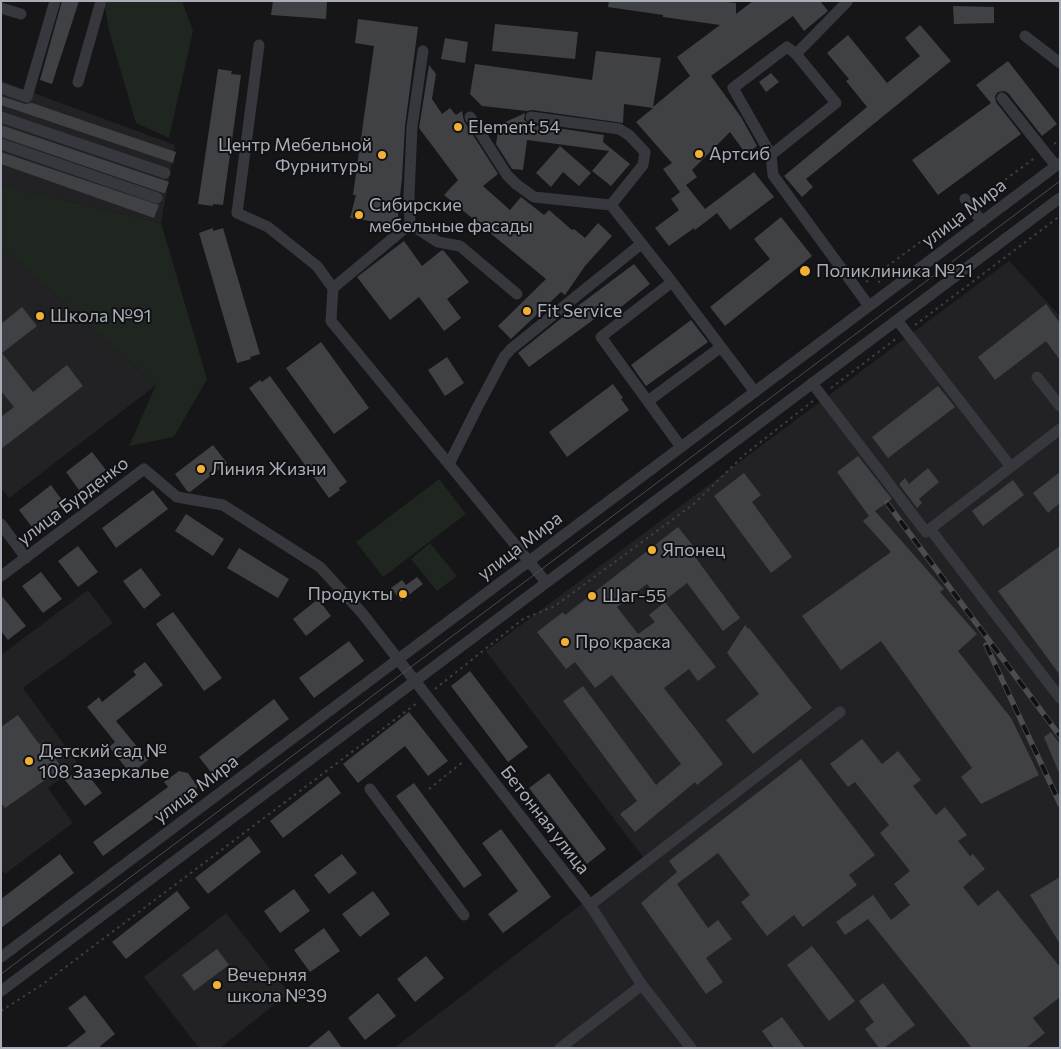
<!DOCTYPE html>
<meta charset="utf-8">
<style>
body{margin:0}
#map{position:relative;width:1061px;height:1049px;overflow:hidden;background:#161618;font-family:Commissioner,sans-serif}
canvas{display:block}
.frame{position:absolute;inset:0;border:2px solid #a8adb8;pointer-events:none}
</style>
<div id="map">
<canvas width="1061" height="1049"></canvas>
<div class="frame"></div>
</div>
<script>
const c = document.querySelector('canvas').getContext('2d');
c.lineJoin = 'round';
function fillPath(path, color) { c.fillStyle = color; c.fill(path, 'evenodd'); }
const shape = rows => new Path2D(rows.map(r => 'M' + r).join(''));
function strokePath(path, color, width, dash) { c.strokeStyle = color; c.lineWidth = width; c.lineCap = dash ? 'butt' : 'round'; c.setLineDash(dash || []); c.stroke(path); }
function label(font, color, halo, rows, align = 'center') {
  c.font = font + ' Commissioner,sans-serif'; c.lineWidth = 4; c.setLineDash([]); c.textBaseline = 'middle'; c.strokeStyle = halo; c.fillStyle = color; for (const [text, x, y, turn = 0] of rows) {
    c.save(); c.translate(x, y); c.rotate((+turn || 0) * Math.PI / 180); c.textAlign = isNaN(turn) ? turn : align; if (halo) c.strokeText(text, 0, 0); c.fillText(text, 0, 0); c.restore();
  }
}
fillPath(shape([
 [1,81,175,145,161,223,1,185],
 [1,247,156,385,9,498,1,488],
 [1009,261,1060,316,1060,1048,394,1048,643,857,486,651],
 [88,590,113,623,23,688,79,765,48,788,73,823,5,874,1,869,1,655],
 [226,913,289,993,220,1048,199,1048,144,977]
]), '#222225');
fillPath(shape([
 [108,1,182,1,193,31,169,138,136,123,109,31,105,7],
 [1,185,161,223,207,379,174,437,129,446,156,385,1,247],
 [439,479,466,514,383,577,356,542],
 [430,543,457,576,437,591,411,559]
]), '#1e261f');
fillPath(shape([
 [62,1,79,1,52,84,40,80],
 [273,1,327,1,326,19,271,15],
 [609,1,718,1,736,3,736,14,753,1,820,1,828,11,804,31,793,16,711,76,741,117,757,146,746,154,730,132,692,170,697,177,686,185,705,209,754,172,774,197,730,230,717,213,695,230,694,228,669,246,655,228,679,210,671,199,680,192,663,169,672,163,636,122,653,108,624,104,623,123,532,110,527,111,482,106,470,94,475,64,592,80,596,51,661,58,653,107,690,76,677,57,720,25,663,17,663,15,608,7],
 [953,6,994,7,994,23,954,24],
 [358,19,418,27,405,126,402,178,397,225,350,218,356,195,353,195,374,46,355,43],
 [495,24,578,32,575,59,492,51],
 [920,25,951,61,806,179,813,187,802,197,784,176,867,107,846,81,849,79,827,53,848,35,887,83,920,56,905,38],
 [445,38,468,42,465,63,441,59],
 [1008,61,1057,124,1042,136,1008,93,1004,91,998,92,995,96,996,102,1021,134,938,195,912,160,991,103,976,85],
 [429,65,436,74,432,99,442,114,450,108,456,115,462,111,464,121,498,174,483,186,510,210,521,197,544,215,549,210,572,230,574,229,585,238,598,223,612,236,585,266,565,295,561,292,511,339,498,326,546,279,444,195,458,180,419,128],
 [218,69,232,71,231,74,241,75,223,205,213,204,213,206,198,204],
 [771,73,779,82,766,92,759,82],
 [1,96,25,104,32,103,176,152,173,163,1,105],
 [525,113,524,120,530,124,604,135,603,142,630,164,611,186,592,171,609,151,527,140,523,170,512,169,496,144,499,125],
 [1,125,169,182,165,193,163,193,1,137],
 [560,146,591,173,579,186,563,172,551,187,536,173],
 [1,152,159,205,154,218,1,164],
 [781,217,812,256,725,326,710,307,770,259,754,239],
 [213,228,213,231,223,228,260,354,250,357,251,359,237,363,199,233],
 [404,241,422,266,442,250,444,251,469,282,447,299,461,318,444,331,419,297,390,320,357,277],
 [634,264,650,284,616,311,612,306,529,367,518,353,559,320],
 [1046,304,1060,323,1060,360,1046,341,995,380,978,357],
 [22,307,37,326,2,353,33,392,67,365,83,386,1,449,1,417,14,407,1,391,1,324],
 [691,320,708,342,646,386,631,365],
 [321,342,369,408,334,434,286,368],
 [447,357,464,383,445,396,428,370],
 [270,376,347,482,339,488,340,490,329,498,249,388,260,380,262,382],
 [613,384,623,398,621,399,629,410,567,457,549,432],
 [938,386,955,407,888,458,872,437],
 [213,445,227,463,190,492,187,491,175,474],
 [92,452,106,470,79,490,66,472],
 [858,456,892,499,875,511,944,589,940,592,977,634,958,651,1011,718,1039,775,981,804,961,777,972,768,881,641,841,670,802,616,891,552,863,521,869,516,837,472],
 [928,468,939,482,919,499,922,503,917,508,899,484,905,478,909,484],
 [1060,472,1060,503,1048,513,1033,493],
 [744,473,761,495,752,502,792,557,771,573,714,496],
 [1013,480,1024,495,983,526,972,511],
 [51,485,64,503,32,527,19,510],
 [153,490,168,509,116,548,102,528],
 [186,514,224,539,213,556,175,531],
 [678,527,694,547,690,550,740,618,723,631,687,583,661,603,647,584,617,607,638,634,655,622,649,615,665,602,716,667,698,681,689,669,664,688,723,764,697,785,695,782,635,832,620,814,637,801,563,701,583,686,656,785,681,764,612,675,595,688,575,662,566,669,537,632,563,612,565,615],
 [78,546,98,572,78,587,58,561],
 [1060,546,1060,675,998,591],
 [239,548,289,579,278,598,227,568],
 [141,568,161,595,144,609,123,581],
 [41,572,62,599,43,613,22,586],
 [417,577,423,584,401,601,391,588,402,580,406,585],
 [1,595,26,626,8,640,1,631],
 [318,599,331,616,306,636,293,619],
 [173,612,222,678,204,691,156,624],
 [745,625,748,629,749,628,812,708,753,754,726,720,759,694,727,653],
 [349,641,364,661,314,698,299,678],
 [145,662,163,685,116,721,148,760,131,774,109,747,115,742,87,707,99,697,102,702,136,675,133,671],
 [470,671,528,747,508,762,451,686],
 [274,699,289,719,214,776,199,757],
 [409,712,448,761,428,776,405,746,358,783,343,764],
 [18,715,39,744,43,741,62,768,5,808,1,803,1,727],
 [1051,732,1060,744,1060,775,1044,737],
 [862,739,882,764,898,751,921,780,913,786,936,815,945,807,967,835,958,841,970,856,973,854,985,869,963,887,978,906,998,890,1060,967,1060,997,1033,1018,1045,1033,1026,1048,972,1048,868,919,845,935,836,922,873,895,891,920,910,905,894,884,910,871,880,833,889,825,855,782,848,787,830,764],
 [801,759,875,855,849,875,857,885,803,927,794,915,767,936,741,902,750,895,718,853,677,884,708,928,718,920,732,939,706,958,723,982,706,994,641,903,677,872,669,861],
 [82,767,102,793,85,806,65,780],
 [179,771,188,773,197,786,196,794,184,803,180,799,103,856,93,842,168,787,164,782],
 [549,773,606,849,587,864,529,788],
 [328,776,341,793,283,838,270,821],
 [414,783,482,875,464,888,396,796],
 [501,829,551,897,503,933,488,914,518,891,482,843],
 [249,836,261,852,208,894,195,878],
 [60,854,74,873,1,928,1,899],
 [342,854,357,873,329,894,314,875],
 [1060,877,1060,944,1030,895],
 [294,889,310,911,280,933,264,911],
 [177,891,190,908,126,959,112,942],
 [373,891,390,914,360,937,342,914],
 [324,928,340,951,310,972,294,950],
 [812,946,855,1001,829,1021,787,965],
 [217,949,229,965,194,991,182,975],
 [426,956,444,978,415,1002,397,979],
 [883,983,915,1025,884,1048,879,1048,865,1029,874,1022,859,1001],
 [378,993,396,1016,365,1040,348,1018],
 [85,995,115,1034,98,1048,65,1048,86,1032,68,1008],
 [782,1017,805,1048,774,1048,762,1031],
 [329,1030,342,1048,307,1048]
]), '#404145');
strokePath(shape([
 [1054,144,1060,140],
 [979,199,1036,157],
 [874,276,881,284],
 [866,282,961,212],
 [915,325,1060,216],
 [831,388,897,338],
 [435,689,523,619,555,606,695,503,744,455,813,401],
 [429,789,464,761],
 [1,1011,43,984,417,703]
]), '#3d3f44', 2, [2.5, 4]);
strokePath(shape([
 [847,2,796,54,836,103,771,155,773,175,869,306],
 [1,8,21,14],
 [1025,36,1060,63],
 [259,45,237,213,268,227,317,266,333,288,331,321,546,582],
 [78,82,101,1],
 [1,88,27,97,55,1],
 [1002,98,1056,166],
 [1,117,165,173],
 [470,117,507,175,516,184,534,197,611,205],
 [531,117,619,129,629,135,645,152,643,165,611,205,672,282],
 [1,144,157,198],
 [771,155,733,88,787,47,796,54],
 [965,199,982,222],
 [410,224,409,196,412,127,423,51],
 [333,288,410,224,438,242,460,246,517,294],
 [897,320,1011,467],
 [1037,377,1060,406],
 [812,383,926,532,1060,429],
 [648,401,721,347],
 [681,447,601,337,672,282,755,392],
 [449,464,477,408,504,357,511,349,641,244],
 [1,524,26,558],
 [930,529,1060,698],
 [1,576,144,469,177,497,223,505,320,567,362,613,590,905,642,985,691,1048],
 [370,789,464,915],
 [590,905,840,712],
 [1,957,1060,163],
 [1,991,1060,198],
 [560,1048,642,985]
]), '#37383d', 11);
strokePath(shape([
 [1,974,1060,181]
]), '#4a4c52', 1);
const rail = shape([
 [887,503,1060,736],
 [986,645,1060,804]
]);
strokePath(rail, '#4a4c52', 5.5);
strokePath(rail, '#111113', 4, [11]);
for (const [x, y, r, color] of [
 [458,127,5,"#f2b134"],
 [699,154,5,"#f2b134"],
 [382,155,5,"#f2b134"],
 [359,215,5,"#f2b134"],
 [805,271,6,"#f2b134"],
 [527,311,5,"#f2b134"],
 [40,316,5,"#f2b134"],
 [201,469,5,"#f2b134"],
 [652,550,5,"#f2b134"],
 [403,594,5,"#f2b134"],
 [592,596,5,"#f2b134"],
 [565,642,5,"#f2b134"],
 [29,761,5,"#f2b134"],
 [217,985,5,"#f2b134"]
]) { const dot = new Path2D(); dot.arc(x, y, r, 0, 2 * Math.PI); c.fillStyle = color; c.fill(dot); strokePath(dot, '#111113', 2); }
label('18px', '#a8adb8', '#111113', [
 ["Element 54",468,127],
 ["Центр Мебельной",372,145,"right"],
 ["Фурнитуры",372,166,"right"],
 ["Артсиб",709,154],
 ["Сибирские",369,205],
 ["мебельные фасады",369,226],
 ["Поликлиника №21",816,271],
 ["Fit Service",537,311],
 ["Школа №91",50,316],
 ["Линия Жизни",211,469],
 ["Японец",662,550],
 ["Продукты",393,594,"right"],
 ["Шаг-55",602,596],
 ["Про краска",575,642],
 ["Детский сад №",39,751],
 ["108 Зазеркалье",39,772],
 ["Вечерняя",227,975],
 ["школа №39",227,996]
], 'left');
label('18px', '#a8adb8', '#111113', [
 ["улица Мира",964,213,-37],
 ["улица Бурденко",73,501,-37],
 ["улица Мира",520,546,-37],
 ["улица Мира",196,789,-37],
 ["Бетонная улица",545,820,52]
]);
</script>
